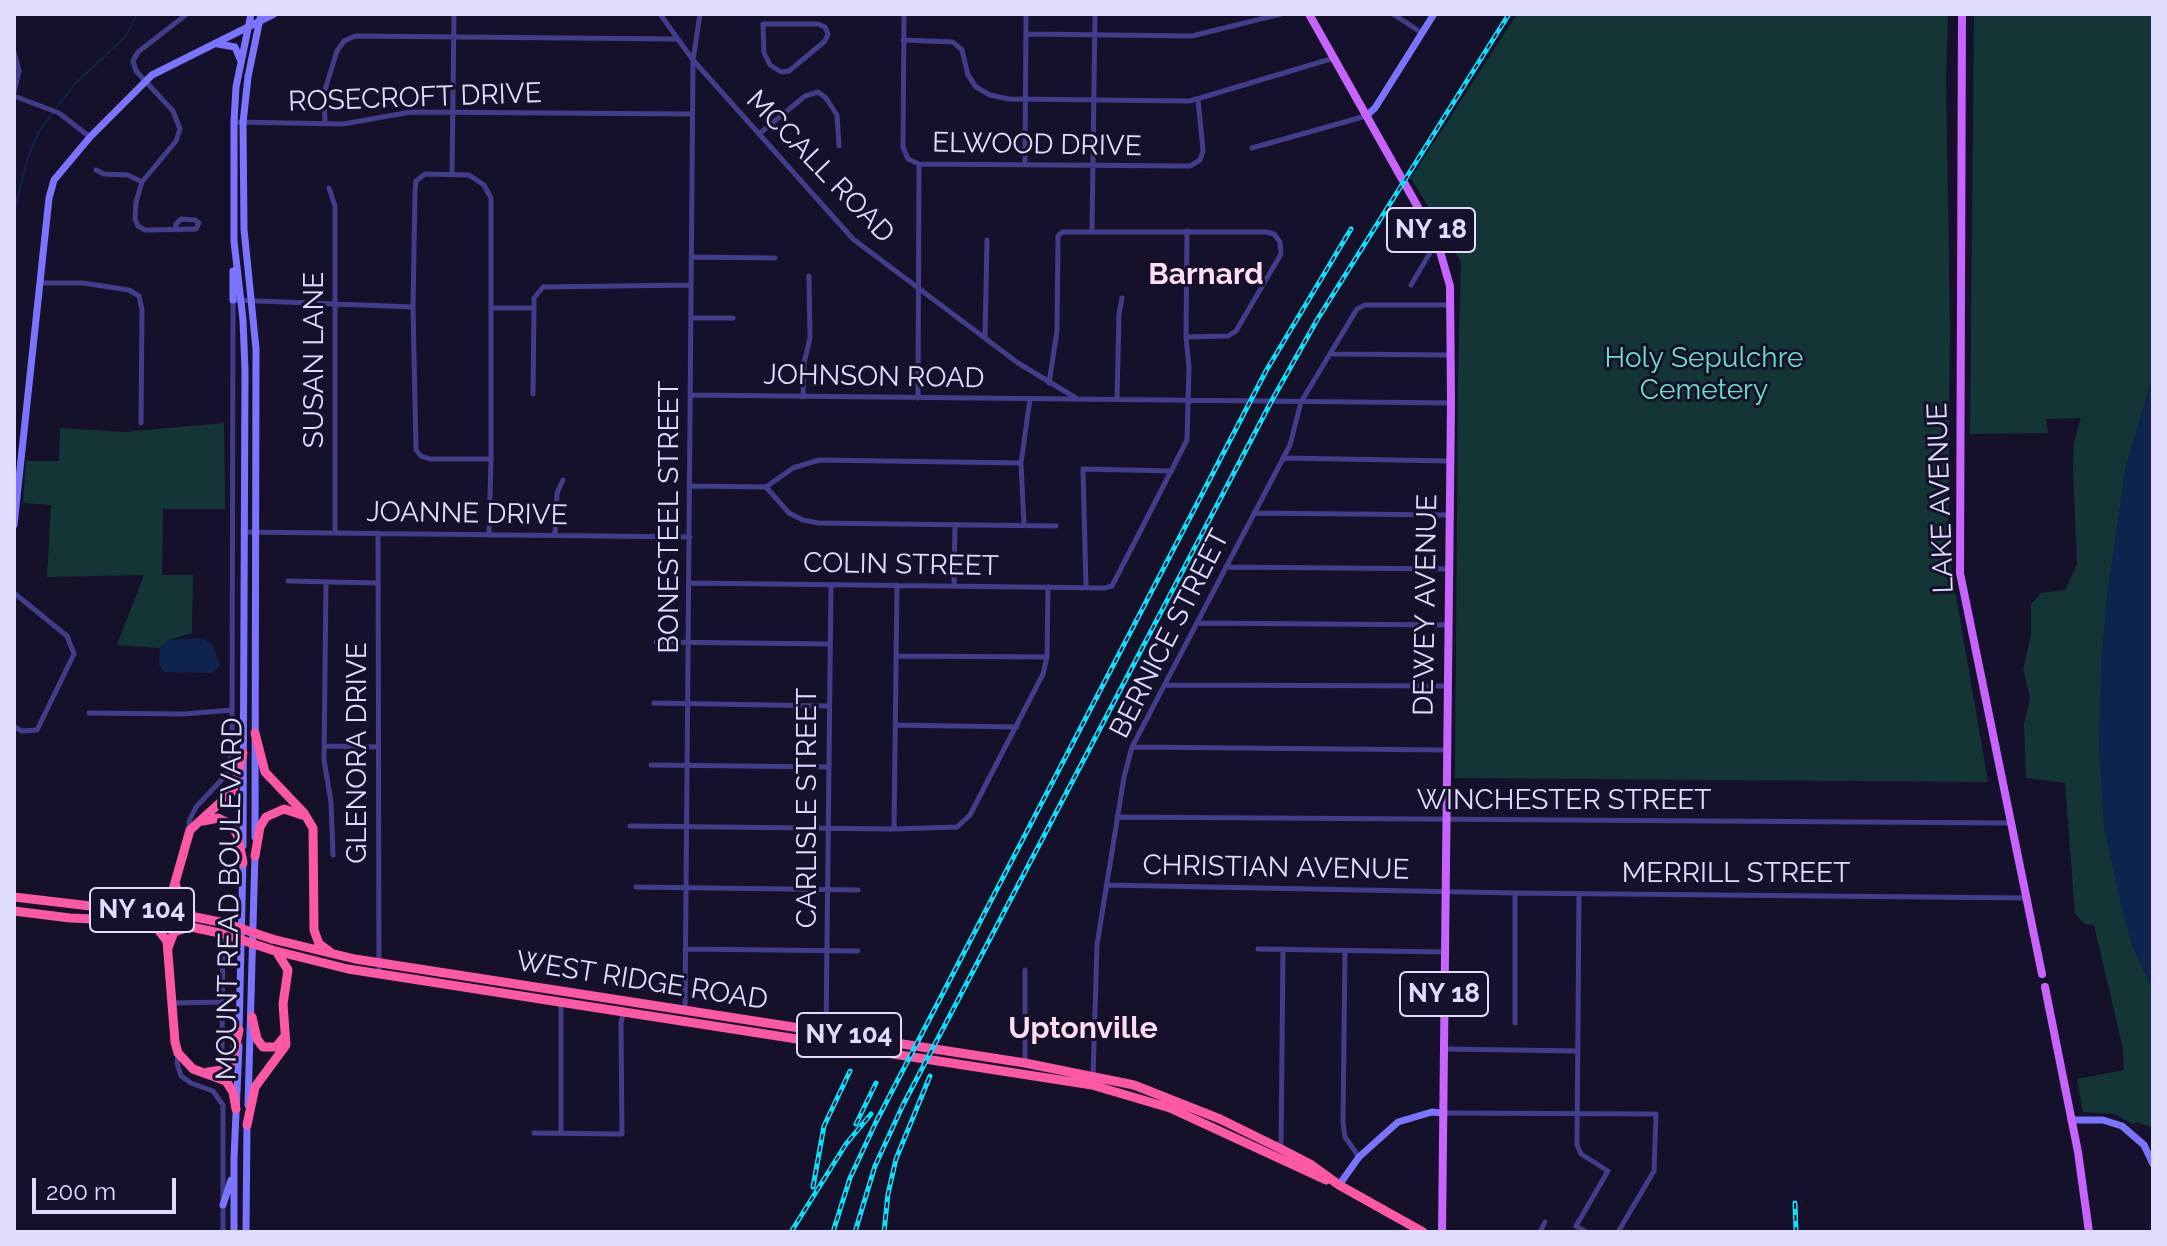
<!DOCTYPE html>
<style>
body{margin:0}
#map{position:relative;width:2167px;height:1246px;overflow:hidden;background:#16112b;font-family:Raleway,sans-serif}
canvas{display:block}
.frame{position:absolute;inset:0;border:16px solid #e0dcff;pointer-events:none}
.scale{position:absolute;left:32px;top:1178px;width:144px;height:36px;box-sizing:border-box;border:4px solid #e0dcff;border-top:0;padding-left:10px;font-size:24px;line-height:28px;white-space:nowrap;color:#e0dcff;-webkit-text-stroke:6px #16112b;paint-order:stroke}
</style>
<div id="map">
<canvas width="2167" height="1246"></canvas>
<div class="frame"></div>
<div class="scale">200 m</div>
</div>
<script>
const c = document.querySelector('canvas').getContext('2d');
c.lineJoin = 'round';
function fillPath(path, color) { c.fillStyle = color; c.fill(path, 'evenodd'); }
const shape = rows => new Path2D(rows.map(r => 'M' + r).join(''));
function strokePath(path, color, width, dash) { c.strokeStyle = color; c.lineWidth = width; c.lineCap = dash ? 'butt' : 'round'; c.setLineDash(dash || []); c.stroke(path); }
function label(font, color, halo, rows, align = 'center') {
  c.font = font + ' Raleway,sans-serif'; c.lineWidth = 6; c.setLineDash([]); c.textBaseline = 'middle'; c.strokeStyle = halo; c.fillStyle = color; for (const [text, x, y, turn = 0] of rows) {
    c.save(); c.translate(x, y); c.rotate((+turn || 0) * Math.PI / 180); c.textAlign = isNaN(turn) ? turn : align; if (halo) c.strokeText(text, 0, 0); c.fillText(text, 0, 0); c.restore();
  }
}
fillPath(shape([
 [1517,14,1948,14,1946,78,1950,326,1948,549,1988,782,1455,778,1458,377,1461,262,1411,178],
 [1974,14,2153,14,2153,377,2126,466,2107,598,2101,667,2104,827,2132,945,2153,990,2153,1128,2136,1122,2134,1125,2114,1114,2083,1112,2077,1079,2124,1070,2123,1049,2094,925,2085,924,2075,914,2065,783,2026,778,2024,724,2030,698,2023,669,2031,636,2031,604,2041,593,2065,590,2077,564,2073,471,2074,442,2081,418,2046,419,2048,433,1970,434],
 [224,423,225,509,163,509,162,575,193,575,192,633,168,640,160,648,117,645,144,575,47,577,51,505,23,503,26,461,59,461,60,428,124,432]
]), '#143535');
fillPath(shape([
 [2153,377,2153,990,2132,945,2122,909,2104,827,2099,748,2101,667,2107,598,2126,466],
 [196,638,205,639,213,646,220,665,213,673,164,672,159,665,160,648,168,640]
]), '#0e244e');
strokePath(shape([
 [57,107,76,83,126,36,137,14],
 [14,213,27,160,38,133,52,114]
]), '#0e244e', 2);
strokePath(shape([
 [660,14,693,60,853,239,1018,363,1076,398],
 [904,14,903,147,908,159,919,164,1190,166,1200,160,1203,151,1198,99],
 [1393,14,1422,33],
 [763,24,818,24,825,27,828,34,825,41,789,71,781,72,770,65,764,53,763,24],
 [1026,34,1192,36,1281,14],
 [903,40,953,42,962,50,968,75,976,87,990,95,1009,99,1190,101,1334,58],
 [14,52,19,71,14,92],
 [14,96,59,113,90,137],
 [234,122,343,124,411,112,692,114],
 [325,123,324,93,337,51,344,41,355,36,676,39],
 [759,134,805,96,818,92,826,98,837,115,839,146],
 [1252,148,1366,116],
 [1025,165,1026,14],
 [96,170,104,174,128,175,142,182],
 [452,174,454,14],
 [329,188,335,206,335,533],
 [176,230,176,224,181,219,195,220,199,223,196,229,149,230,145,230,138,226,135,219,136,202,142,182,176,141,180,129,173,111,136,71,133,61,138,52,187,14],
 [1092,231,1095,14],
 [692,257,775,258],
 [41,283,83,283,129,290,139,296,142,310,141,423],
 [1411,285,1437,241],
 [491,308,534,308],
 [691,318,733,318],
 [985,338,987,240],
 [1332,354,1450,355],
 [1049,383,1057,331,1058,236,1062,232,1266,232,1274,234,1280,242,1281,254,1236,331,1228,336,1186,337],
 [533,394,534,308,534,298,543,287,691,285],
 [691,395,1451,403],
 [803,397,804,363,810,338,809,276],
 [918,398,919,164],
 [1117,399,1119,314,1122,298],
 [1283,458,1450,461],
 [690,486,766,487,789,513,803,520,818,523,1056,526],
 [766,487,793,468,819,460,1021,463],
 [1254,513,1449,515],
 [1024,525,1021,463,1030,399],
 [243,532,690,537],
 [378,533,379,973],
 [489,535,491,459,491,198,484,185,469,175,425,174,416,181,415,191,413,307,416,450,421,456,430,459,491,459],
 [555,535,557,493,563,480],
 [1226,567,1449,569],
 [288,581,377,583],
 [326,582,324,760,331,802,333,855],
 [689,583,1105,588,1112,586,1187,440,1189,368,1186,337,1187,231],
 [954,586,955,525],
 [1086,587,1083,469,1172,471],
 [14,593,67,636,74,654,37,730,21,731,14,726],
 [1197,623,1448,625],
 [656,642,830,644],
 [896,656,1047,657],
 [1165,685,1447,686],
 [654,703,829,706],
 [89,713,184,714,232,710],
 [895,725,1017,727],
 [324,746,378,747],
 [1132,747,1447,750],
 [651,765,828,767],
 [1117,817,2010,823],
 [630,826,894,829,957,827,970,815,1043,674,1047,657,1048,587],
 [190,829,189,821,196,807,227,774,232,751,233,300,413,307],
 [894,829,897,585],
 [1106,885,1515,893,2027,898],
 [636,887,858,890],
 [1579,894,1577,1145,1581,1154,1608,1171,1576,1226,1586,1232],
 [685,949,858,951],
 [1258,949,1445,952],
 [1345,951,1343,1123,1345,1137,1359,1157],
 [172,1003,222,1002],
 [685,1012,693,60,700,14],
 [1515,1023,1515,893],
 [826,1031,831,585],
 [1444,1049,1578,1051],
 [222,1051,223,933],
 [178,1054,177,1063,181,1076,191,1083,213,1091,223,1105,223,1232],
 [1025,1062,1025,970],
 [1093,1077,1097,945,1124,777,1132,747,1290,445,1301,402,1357,309,1365,305,1450,305],
 [1443,1113,1656,1114,1654,1171,1618,1232],
 [534,1133,622,1134,621,1022,624,1011],
 [561,1133,561,1003],
 [1281,1148,1283,949],
 [1540,1232,1545,1222]
]), '#413d8a', 5);
strokePath(shape([
 [218,44,235,47,240,59],
 [1366,116,1375,108,1434,14],
 [233,300,233,271],
 [14,525,49,198,54,180,90,137,152,75,274,14],
 [255,837,256,349,244,229,243,123,248,77,261,14],
 [243,846,245,370,243,320,234,241,234,122,236,87,251,14],
 [239,1034,243,858],
 [248,1105,255,854],
 [2071,1120,2103,1120,2122,1126,2144,1145,2153,1164],
 [1339,1185,1359,1157,1398,1122,1432,1112,1443,1113],
 [223,1205,231,1180],
 [234,1232,234,1158,239,1046],
 [246,1232,247,1122]
]), '#7a74fe', 7);
strokePath(shape([
 [1309,14,1437,241,1450,286,1451,403,1442,1232],
 [1962,14,1960,573,2042,974],
 [2045,987,2078,1152,2089,1232]
]), '#c764fd', 8);
strokePath(shape([
 [255,733,265,772,304,813,313,828,314,930,319,944,330,952],
 [203,821,218,818,232,825,238,837,243,863],
 [255,856,260,827,266,817,284,809,302,815],
 [176,886,179,902,191,912],
 [14,897,99,907,170,912,225,923],
 [154,908,165,903,172,893,190,830,233,791,243,753],
 [14,911,70,918,168,922,224,934],
 [139,921,156,927,167,941,175,1042,178,1053,193,1069,226,1081,233,1092,236,1109],
 [272,939,355,959,1025,1063,1134,1085,1220,1119,1281,1149,1310,1164,1339,1185,1423,1232],
 [168,948,174,932,189,927],
 [272,950,348,969,1092,1085,1170,1108,1326,1180],
 [252,1017,257,1039,263,1047,276,1047,284,1037],
 [208,1072,222,1070,232,1062,239,1030],
 [247,1125,255,1087,286,1045,283,1004,288,970,278,954]
]), '#fd58a5', 9);
const rail = shape([
 [856,1124,876,1083],
 [813,1187,824,1126,850,1071],
 [1795,1203,1796,1232],
 [791,1232,846,1144,871,1114],
 [833,1232,850,1178,876,1122,1266,371,1351,229],
 [855,1232,875,1166,903,1105,1271,402,1317,320,1509,14],
 [884,1232,888,1194,896,1159,930,1076]
]);
strokePath(rail, '#0ae1fd', 5);
strokePath(rail, '#16112b', 2, [6]);
strokePath(shape([
 [225,923,272,939],
 [224,934,272,950]
]), '#fd58a5', 9);
for (const [x, y, w] of [
 [1431,230,88],
 [142,910,104],
 [1444,994,88],
 [849,1035,104]
]) { const box = new Path2D(); box.roundRect(x - w / 2, y - 22, w, 44, 6); c.fillStyle = '#16112b'; c.fill(box); strokePath(box, '#e0dcff', 2); }
label('bold 26px', '#e0dcff', null, [
 ["NY 18",1431,230],
 ["NY 104",142,910],
 ["NY 18",1444,994],
 ["NY 104",849,1035]
]);
label('28px', '#e0dcff', '#16112b', [
 ["ROSECROFT DRIVE",415,98,-2],
 ["ELWOOD DRIVE",1037,145,1],
 ["MCCALL ROAD",820,167,46],
 ["SUSAN LANE",315,360,-90],
 ["JOHNSON ROAD",874,377,1],
 ["LAKE AVENUE",1941,498,-92],
 ["JOANNE DRIVE",467,514,1],
 ["BONESTEEL STREET",670,517,-90],
 ["COLIN STREET",901,565,1],
 ["DEWEY AVENUE",1426,605,-89],
 ["BERNICE STREET",1170,634,-63],
 ["GLENORA DRIVE",358,753,-90],
 ["WINCHESTER STREET",1564,801],
 ["CARLISLE STREET",808,808,-90],
 ["CHRISTIAN AVENUE",1276,868,1],
 ["MERRILL STREET",1736,874],
 ["MOUNT READ BOULEVARD",230,899,-89],
 ["WEST RIDGE ROAD",642,981,9]
]);
label('28px', '#67e0c4', '#16112b', [
 ["Holy Sepulchre",1704,359],
 ["Cemetery",1704,391]
]);
label('bold 30px', '#ffdef2', '#16112b', [
 ["Barnard",1206,275],
 ["Uptonville",1083,1029]
]);
</script>
